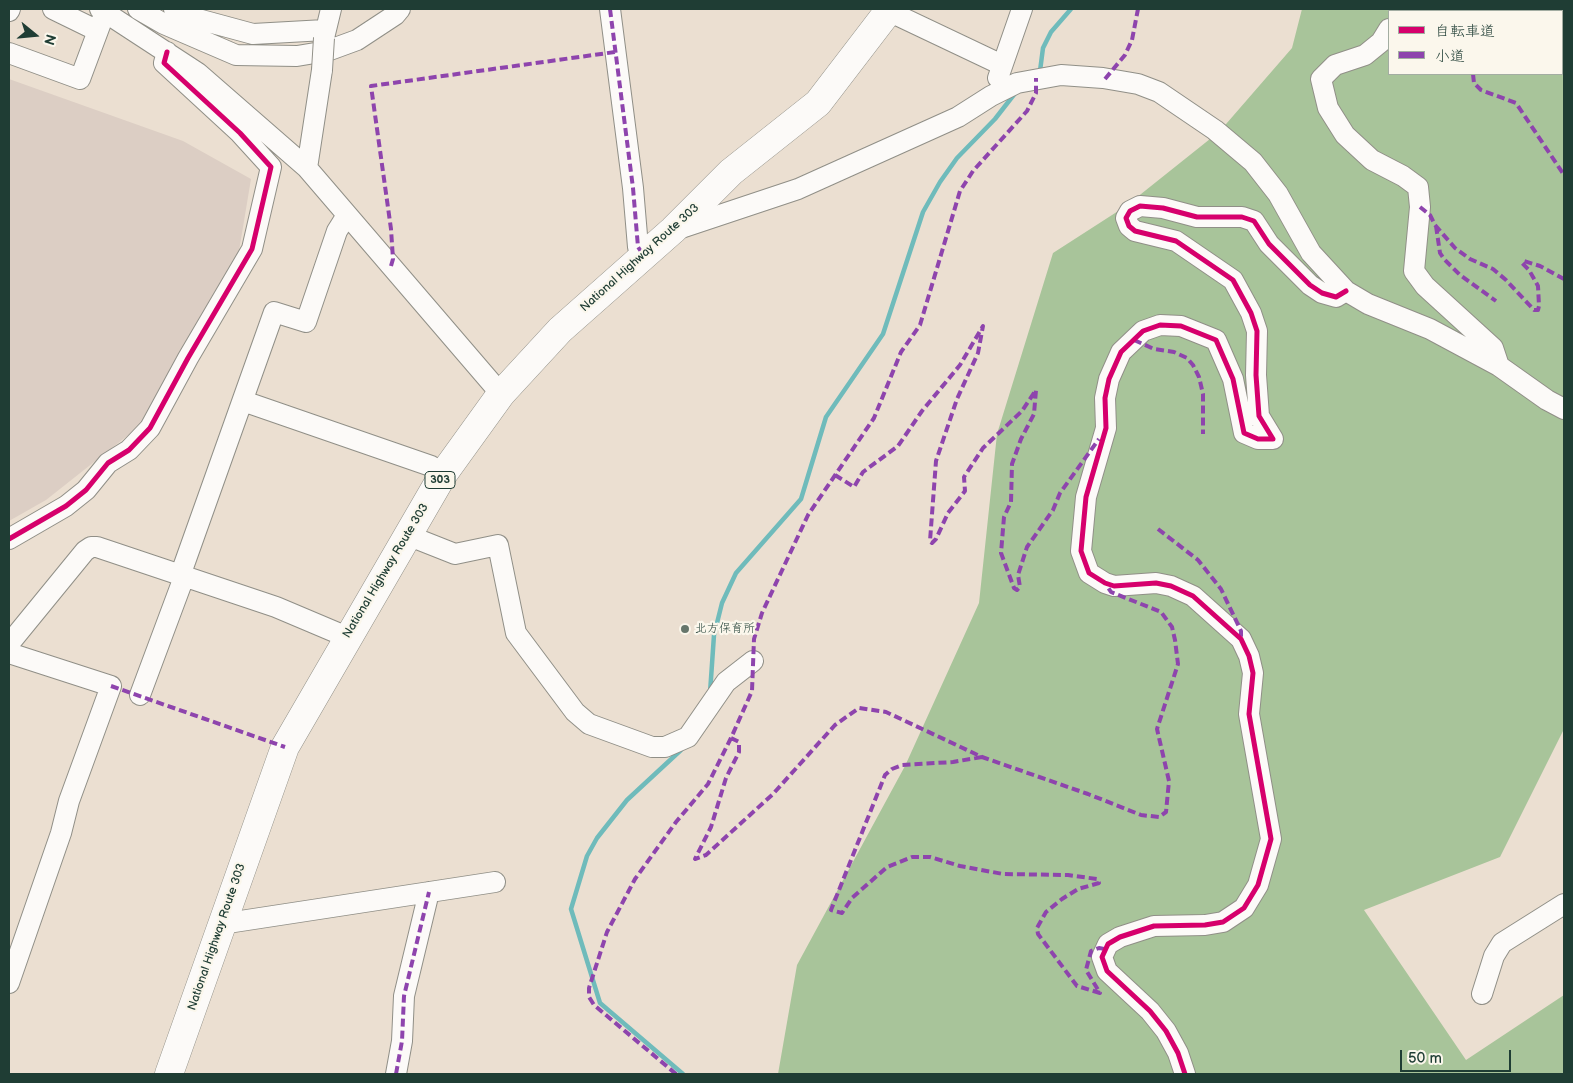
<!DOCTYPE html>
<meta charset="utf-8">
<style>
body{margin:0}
#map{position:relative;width:1573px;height:1083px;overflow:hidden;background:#ebdfd1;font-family:"Balsamiq Sans","Klee One",sans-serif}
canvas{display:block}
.frame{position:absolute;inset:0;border:10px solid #1f3d34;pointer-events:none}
.legend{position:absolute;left:1388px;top:10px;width:175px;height:65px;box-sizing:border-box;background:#fbf7ec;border:1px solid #a3ada2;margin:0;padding:6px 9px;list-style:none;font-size:15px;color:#1f3d34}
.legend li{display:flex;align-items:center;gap:10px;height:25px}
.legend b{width:25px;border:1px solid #a3ada2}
.north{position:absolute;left:10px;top:10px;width:50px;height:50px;-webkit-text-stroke:4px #fbf7ec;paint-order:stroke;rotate:107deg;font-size:14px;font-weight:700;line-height:20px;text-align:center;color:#1f3d34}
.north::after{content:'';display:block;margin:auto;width:18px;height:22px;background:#1f3d34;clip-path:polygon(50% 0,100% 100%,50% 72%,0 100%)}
.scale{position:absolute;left:1400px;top:1050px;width:111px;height:22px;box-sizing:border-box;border:2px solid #1f3d34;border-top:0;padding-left:6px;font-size:15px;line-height:18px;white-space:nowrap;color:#1f3d34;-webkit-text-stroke:4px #fbf7ec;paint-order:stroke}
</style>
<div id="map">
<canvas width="1573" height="1083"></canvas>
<div class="frame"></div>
<ul class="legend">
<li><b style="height:6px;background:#d6006c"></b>自転車道</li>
<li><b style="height:6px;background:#8e44ad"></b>小道</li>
</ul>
<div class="north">N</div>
<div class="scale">50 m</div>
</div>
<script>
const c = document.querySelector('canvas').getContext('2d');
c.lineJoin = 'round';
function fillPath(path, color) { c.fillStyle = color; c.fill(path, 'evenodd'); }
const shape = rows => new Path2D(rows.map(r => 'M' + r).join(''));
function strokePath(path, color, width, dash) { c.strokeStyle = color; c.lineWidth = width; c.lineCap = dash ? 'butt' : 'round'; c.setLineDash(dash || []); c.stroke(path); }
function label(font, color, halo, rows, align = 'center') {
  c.font = font + ' "Balsamiq Sans","Klee One",sans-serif'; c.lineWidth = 4.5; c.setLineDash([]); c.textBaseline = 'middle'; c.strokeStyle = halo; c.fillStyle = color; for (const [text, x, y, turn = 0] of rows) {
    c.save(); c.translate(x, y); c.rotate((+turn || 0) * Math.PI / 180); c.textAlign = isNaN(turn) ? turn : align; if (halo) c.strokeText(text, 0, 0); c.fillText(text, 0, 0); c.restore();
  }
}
fillPath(shape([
 [9,79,183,141,251,179,239,251,151,417,46,500,9,521]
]), '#dccec4');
fillPath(shape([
 [1302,9,1564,9,1564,729,1500,857,1364,910,1466,1060,1564,995,1564,1074,778,1074,797,965,905,766,979,603,997,434,1053,253,1126,206,1220,131,1292,48],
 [1389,11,1562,11,1562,74,1389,74]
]), '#a8c49a');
strokePath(shape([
 [1038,72,1040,71,1043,48,1051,32,1071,9],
 [710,693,714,635,722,603,736,573,801,499,826,417,883,334,923,212,940,182,957,158,995,119,1016,92],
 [681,750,627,800,597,838,587,856,571,909,600,1003,683,1074]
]), '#6fbbbb', 4.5);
const minor = shape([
 [53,9,98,31],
 [100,9,198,73,307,168,501,394],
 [138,9,164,24,236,55,297,56,327,51,357,40,395,15,400,9],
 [174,9,194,18,253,34,325,30],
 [610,9,633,188,638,247,644,256],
 [884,9,1002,65],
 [9,11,10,9],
 [1401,11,1403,9],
 [1389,29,1381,42,1365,55,1335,65,1321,79,1328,108,1345,135,1372,160,1403,176,1418,187,1420,207,1414,271,1425,286,1493,348,1499,366],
 [324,38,331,9],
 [9,53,80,79,105,12],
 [998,78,1022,9],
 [307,168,322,70],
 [675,230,798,189,958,117,991,96,1017,83,1061,75,1103,78,1138,84,1159,92,1215,130,1253,162,1278,194,1311,253,1346,291,1368,304,1430,329,1499,366,1547,400,1564,409],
 [243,401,431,466,444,473],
 [407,535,455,554,498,545,516,633,575,712,589,724,652,747,665,747,688,737,726,682,753,661],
 [9,539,66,506,86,490,108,463,129,450,150,428,188,358,252,249,271,167,240,133,164,63,167,52],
 [180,576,274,312,306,322,337,231,347,215],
 [9,644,85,551,91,547,97,547,276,607,347,637],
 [9,653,111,686,69,801,61,833,9,983],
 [140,695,184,577],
 [221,924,495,882],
 [1482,994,1494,956,1502,943,1564,904],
 [396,1074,402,1041,404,996,429,892],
 [1185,1074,1178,1053,1166,1031,1150,1011,1107,971,1102,957,1108,944,1120,937,1154,926,1205,925,1223,922,1244,908,1258,885,1271,839,1249,714,1253,673,1249,656,1241,639,1193,596,1171,586,1156,583,1114,586,1105,583,1089,573,1081,551,1086,497,1106,428,1105,398,1109,379,1121,352,1143,331,1160,325,1181,326,1216,340,1233,379,1244,433,1258,439,1273,439,1259,416,1256,375,1257,331,1251,313,1233,280,1176,241,1135,231,1129,226,1126,218,1130,211,1140,206,1163,208,1197,217,1242,217,1254,221,1269,244,1310,285,1322,293,1336,297,1346,291]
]);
const highway = shape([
 [169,1074,285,747,444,473,501,394,560,330,673,230,731,172,818,103,890,9]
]);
strokePath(minor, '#908f87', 22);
strokePath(highway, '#908f87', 29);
strokePath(minor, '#fcfaf8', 20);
strokePath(highway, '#fcfaf8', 28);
const minorBridge = shape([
 [322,70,324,38]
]);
strokePath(minorBridge, '#908f87', 22, []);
strokePath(minorBridge, '#fcfaf8', 20);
strokePath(shape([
 [610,9,633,188,638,247,644,256],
 [1562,45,1564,46],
 [1473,74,1474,83,1481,90,1516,103,1564,175],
 [1105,79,1125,55,1132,40,1138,9],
 [1420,207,1430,215,1435,225,1455,248,1470,259,1493,269,1506,280,1534,310,1538,310,1539,306,1538,286,1529,270,1522,263,1524,261,1540,266,1564,279],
 [1436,226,1440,253,1444,259,1460,275,1496,301],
 [391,266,393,259,391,229,371,86,615,52],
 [1134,340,1154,349,1174,352,1187,358,1193,365,1199,377,1203,394,1203,434],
 [835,475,854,487,863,472,898,446,922,411,960,365,983,326,978,353,957,399,936,461,930,541,932,543,936,539,948,513,965,491,964,477,983,448,1022,411,1036,390,1034,414,1021,439,1012,464,1011,502,1004,517,1001,553,1014,588,1017,590,1020,587,1018,575,1027,547,1053,510,1060,493,1099,439],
 [1158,529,1198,560,1221,589,1241,631,1241,639],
 [111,686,285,747],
 [731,738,739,742,739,752,726,778,711,827,695,859,706,855,773,794,835,725,859,708,886,712,982,757,1088,794,1141,815,1159,817,1166,812,1169,781,1157,729,1178,664,1175,640,1172,627,1161,612,1111,592,1107,586],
 [982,757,953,762,902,765,892,769,885,775,831,910,842,913,852,898,887,867,912,857,930,857,960,866,1003,874,1068,875,1097,879,1099,883,1078,889,1062,899,1046,912,1037,928,1038,934,1077,986,1100,993,1086,970,1091,951,1099,948,1105,949],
 [396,1074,402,1041,404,996,429,892],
 [676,1074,594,1005,589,997,589,988,607,932,635,879,676,822,708,784,731,738,752,691,754,639,762,613,808,515,874,418,901,352,920,325,960,191,973,171,1027,111,1036,93,1036,78]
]), '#8e44ad', 4, [8, 4]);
strokePath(shape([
 [9,539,66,506,86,490,108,463,129,450,150,428,188,358,252,249,271,167,240,133,164,63,167,52],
 [1185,1074,1178,1053,1166,1031,1150,1011,1107,971,1102,957,1108,944,1120,937,1154,926,1205,925,1223,922,1244,908,1258,885,1271,839,1249,714,1253,673,1249,656,1241,639,1193,596,1171,586,1156,583,1114,586,1105,583,1089,573,1081,551,1086,497,1106,428,1105,398,1109,379,1121,352,1143,331,1160,325,1181,326,1216,340,1233,379,1244,433,1258,439,1273,439,1259,416,1256,375,1257,331,1251,313,1233,280,1176,241,1135,231,1129,226,1126,218,1130,211,1140,206,1163,208,1197,217,1242,217,1254,221,1269,244,1310,285,1322,293,1336,297,1346,291]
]), '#d6006c', 5);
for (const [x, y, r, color] of [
 [685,629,5,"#66766b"]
]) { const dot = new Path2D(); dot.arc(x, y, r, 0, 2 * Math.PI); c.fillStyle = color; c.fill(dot); strokePath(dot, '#fbf7ec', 2); }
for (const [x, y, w] of [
 [440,480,30]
]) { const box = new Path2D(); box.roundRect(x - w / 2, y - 8.5, w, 17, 4); c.fillStyle = '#fbf7ec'; c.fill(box); strokePath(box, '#1f3d34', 1); }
label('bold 11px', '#1f3d34', null, [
 ["303",440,480]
]);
label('12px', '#1f3d34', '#fbf7ec', [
 ["National Highway Route 303",640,258,-42],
 ["National Highway Route 303",386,571,-59],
 ["National Highway Route 303",217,937,-71]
]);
label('12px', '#1f3d34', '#fbf7ec', [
 ["北方保育所",695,629]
], 'left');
</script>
